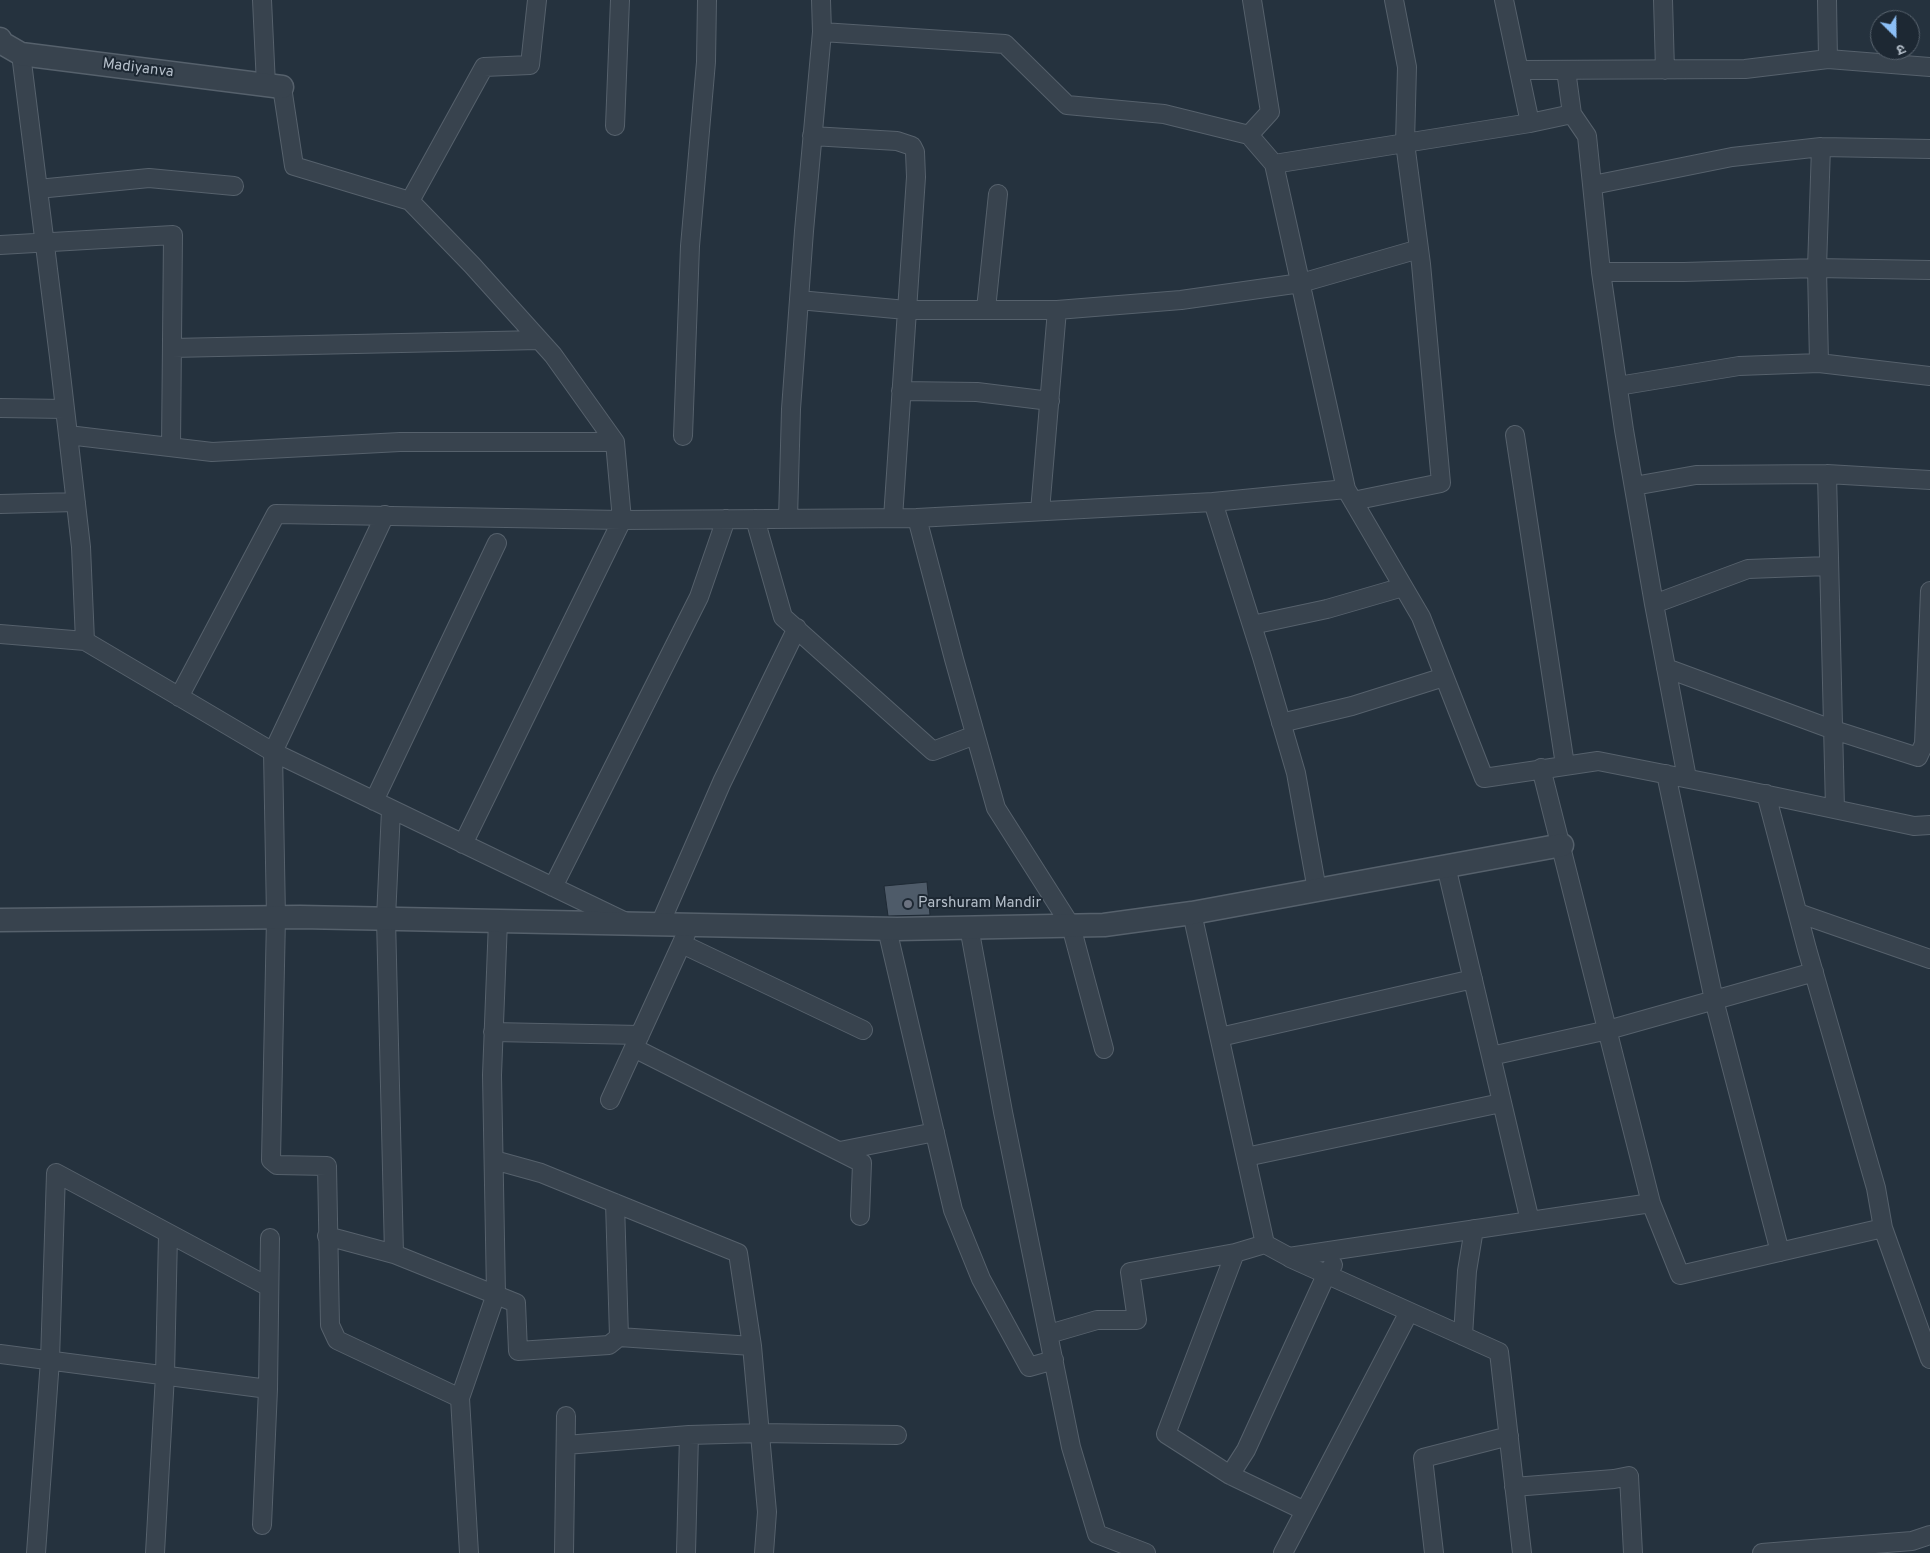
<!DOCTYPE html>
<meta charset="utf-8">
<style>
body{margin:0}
#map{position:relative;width:1930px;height:1553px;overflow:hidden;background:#25323e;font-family:Overpass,"Noto Sans Devanagari",sans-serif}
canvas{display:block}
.north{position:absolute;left:1870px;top:10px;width:50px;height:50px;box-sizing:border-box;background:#1d2833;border:1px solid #59646f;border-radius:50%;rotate:157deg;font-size:14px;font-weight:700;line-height:20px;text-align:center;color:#b4bec9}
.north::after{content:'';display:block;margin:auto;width:18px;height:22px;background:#8cbff6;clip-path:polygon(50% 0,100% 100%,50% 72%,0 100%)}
</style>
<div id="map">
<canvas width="1930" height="1553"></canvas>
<div class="north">उ</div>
</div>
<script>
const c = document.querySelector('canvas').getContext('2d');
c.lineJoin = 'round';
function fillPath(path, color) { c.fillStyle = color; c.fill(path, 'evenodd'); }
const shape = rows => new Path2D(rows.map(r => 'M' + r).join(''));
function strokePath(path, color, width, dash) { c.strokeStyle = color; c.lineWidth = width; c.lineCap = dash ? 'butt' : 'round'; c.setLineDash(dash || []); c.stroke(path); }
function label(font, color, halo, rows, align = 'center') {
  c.font = font + ' Overpass,sans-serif'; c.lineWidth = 4; c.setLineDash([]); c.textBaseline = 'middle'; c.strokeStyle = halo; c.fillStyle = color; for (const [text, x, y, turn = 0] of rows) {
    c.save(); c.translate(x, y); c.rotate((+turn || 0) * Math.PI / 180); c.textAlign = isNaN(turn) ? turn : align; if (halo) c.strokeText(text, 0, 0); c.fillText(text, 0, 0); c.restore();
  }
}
const building = shape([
 [927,882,930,915,888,916,884,886,927,882]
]);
fillPath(building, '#4e5b69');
strokePath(building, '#1f2a35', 1);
const minor = shape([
 [262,0,266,85],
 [821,0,822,32,1005,44,1067,105,1164,114,1249,135,1274,164],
 [1504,0,1530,123,1572,114,1587,136,1601,272,1624,430,1654,604,1687,778],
 [1663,0,1665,70],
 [1827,0,1828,59],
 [21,54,59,357,81,547,85,641,273,752,276,917,271,1160,277,1165,327,1166,330,1325,337,1340,460,1398],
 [1519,70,1745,69,1828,59,1930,67],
 [1566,70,1572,114],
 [282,87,294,166,410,201,472,265,553,355,615,442,622,520,917,518,954,659,996,808,1071,926,1104,1049],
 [1530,123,1274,164,1346,489,1421,617,1484,778,1598,761,1735,788,1914,826,1930,825],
 [615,126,620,0],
 [1249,135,1270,112,1252,0],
 [812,136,897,141,912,146,915,152,916,177,893,518],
 [1593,185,1732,157,1821,147,1930,149],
 [38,189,149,178,234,186],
 [410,201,484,67,530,65,537,0],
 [0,245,173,235,171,447],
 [1601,272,1684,272,1817,268,1930,270],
 [799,300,906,310,1057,310,1181,300,1301,283,1419,249],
 [986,309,998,194],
 [172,348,539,340],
 [1819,363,1817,268,1821,147],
 [1618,386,1739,366,1819,363,1930,376],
 [901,391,977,392,1050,401],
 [0,408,65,409],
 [68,435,212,452,400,442,615,442],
 [1515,435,1565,765],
 [683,436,690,246,706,62,707,0],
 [1827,474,1835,809],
 [1634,486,1696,475,1827,474,1930,480],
 [1353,501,1441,483,1421,264,1405,143,1407,67,1394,0],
 [1213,502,1346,489],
 [0,504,76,502],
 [1040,511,1057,310],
 [385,515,273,752,626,922],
 [917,518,1213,502,1262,657,1296,773,1317,890],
 [755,519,783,617,933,751,975,735],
 [788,519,791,409,804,231,822,32],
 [1654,604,1748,569,1828,566],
 [1252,625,1327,609,1403,587],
 [0,634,85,641],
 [1666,668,1834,730,1918,757,1924,744,1930,591],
 [179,697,276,514,622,520,463,844],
 [1281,723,1352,706,1444,677],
 [1541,768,1651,1203,1680,1275,1883,1228],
 [1666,774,1714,1000,1780,1252],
 [1766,794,1807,949,1876,1188,1883,1228,1930,1359],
 [374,801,497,543],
 [391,810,386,918,394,1254],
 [1446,866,1491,1056],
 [553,887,699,597,726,519],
 [1192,913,1265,1244,1289,1257,1651,1203],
 [1798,913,1930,959],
 [660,924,722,782,797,628],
 [969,927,1003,1112,1071,1447,1097,1534,1146,1553],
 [887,929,953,1210,981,1279,1029,1367,1054,1360],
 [682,944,863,1030],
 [493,1032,640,1035],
 [1220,1037,1473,979],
 [634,1048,862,1163,860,1216],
 [610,1100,686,934],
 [840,1151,935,1132],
 [1246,1157,1501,1103],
 [494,1160,541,1173,738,1253,752,1346,767,1512,764,1553],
 [615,1203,619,1337,752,1346],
 [1530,1221,1491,1056,1608,1030,1814,972],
 [327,1236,394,1254,516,1303,518,1351,609,1345,619,1337],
 [1265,1244,1235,1253,1166,1434,1230,1475,1305,1511,1283,1553],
 [1290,1258,1499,1352,1522,1553],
 [1049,1334,1097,1320,1137,1320,1130,1272,1235,1253],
 [1463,1336,1467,1271,1474,1229],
 [0,1354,268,1389,262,1525],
 [268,1389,270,1238],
 [566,1445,689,1435,760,1433,897,1435],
 [1230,1475,1246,1450,1327,1273,1333,1265],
 [1514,1487,1614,1479,1629,1476,1633,1553],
 [1305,1511,1409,1312],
 [36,1553,50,1360,56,1173,269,1287],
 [155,1553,165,1375,168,1234],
 [469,1553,460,1398,496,1294,492,1075,498,921],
 [564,1553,566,1416],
 [686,1553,689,1435],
 [1434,1553,1423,1458,1509,1436],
 [1762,1553,1912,1541,1930,1535]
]);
const tertiary = shape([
 [0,39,2,43,21,54,282,87],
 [0,920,300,917,897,929,1104,925,1192,913,1562,845]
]);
strokePath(minor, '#56616c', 20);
strokePath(tertiary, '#56616c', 25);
strokePath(minor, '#38434e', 18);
strokePath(tertiary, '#38434e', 22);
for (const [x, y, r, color] of [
 [908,904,5,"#6b7280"]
]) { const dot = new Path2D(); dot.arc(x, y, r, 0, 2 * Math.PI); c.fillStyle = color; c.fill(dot); strokePath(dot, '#1d2833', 2); }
label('15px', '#b4bec9', '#1d2833', [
 ["Madiyanva",138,69,7]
]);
label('15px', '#b4bec9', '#1d2833', [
 ["Parshuram Mandir",918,904]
], 'left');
</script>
